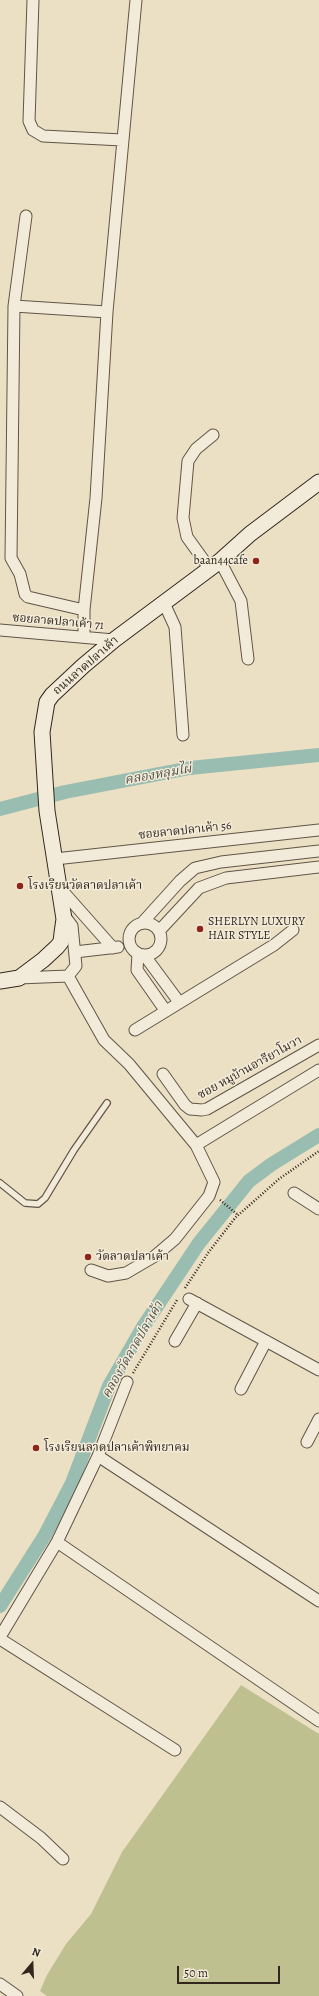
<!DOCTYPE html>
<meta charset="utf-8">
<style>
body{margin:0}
#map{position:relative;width:319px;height:1996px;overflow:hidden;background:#ece0c4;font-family:Alegreya,serif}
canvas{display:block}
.north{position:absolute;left:12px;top:1944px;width:40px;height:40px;-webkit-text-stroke:3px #f3ebd9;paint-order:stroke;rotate:19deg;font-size:11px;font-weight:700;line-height:16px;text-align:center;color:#32261d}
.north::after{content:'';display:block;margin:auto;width:14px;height:18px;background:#32261d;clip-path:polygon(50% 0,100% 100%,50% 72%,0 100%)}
.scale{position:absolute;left:177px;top:1966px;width:103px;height:18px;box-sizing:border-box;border:2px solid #32261d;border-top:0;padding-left:5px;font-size:12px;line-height:14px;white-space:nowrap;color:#32261d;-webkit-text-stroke:3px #f3ebd9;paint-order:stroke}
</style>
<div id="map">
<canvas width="319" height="1996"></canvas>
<div class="north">N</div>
<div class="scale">50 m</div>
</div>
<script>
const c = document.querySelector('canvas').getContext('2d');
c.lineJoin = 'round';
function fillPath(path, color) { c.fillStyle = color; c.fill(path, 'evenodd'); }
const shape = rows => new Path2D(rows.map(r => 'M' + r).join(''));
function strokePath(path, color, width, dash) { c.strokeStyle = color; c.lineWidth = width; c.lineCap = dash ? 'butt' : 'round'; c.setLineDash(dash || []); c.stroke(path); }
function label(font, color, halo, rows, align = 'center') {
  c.font = font + ' Alegreya,"Noto Serif Thai",serif'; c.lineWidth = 3; c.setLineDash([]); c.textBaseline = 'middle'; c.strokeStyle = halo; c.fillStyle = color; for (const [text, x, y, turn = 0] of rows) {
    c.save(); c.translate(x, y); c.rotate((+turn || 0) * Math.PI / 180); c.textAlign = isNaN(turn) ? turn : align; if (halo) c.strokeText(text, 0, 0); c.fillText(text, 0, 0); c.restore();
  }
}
fillPath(shape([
 [241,1685,319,1734,319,1996,47,1996,40,1991,47,1975,66,1944,91,1914,122,1852]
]), '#bec08f');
strokePath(shape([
 [0,809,65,792,190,768,319,755],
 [0,1606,45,1535,72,1483,109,1386,143,1327,199,1243,249,1181,272,1164,319,1135]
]), '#99bdb0', 14);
const lane = shape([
 [0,1183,25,1203,38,1204,45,1198,74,1150,107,1103]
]);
const street = shape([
 [33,0,29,121,33,130,43,136,122,140],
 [26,216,14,306,11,558,20,574,25,594,28,597,84,610],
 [14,306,107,312],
 [220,561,241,601,248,659],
 [210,569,187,537,183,518,188,461,196,449,213,435],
 [164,603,175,627,183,735],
 [0,630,114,640],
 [84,637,84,610,96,498,107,312,136,0],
 [55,859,319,830],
 [59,887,113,948],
 '129 939a16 16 0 1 1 32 0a16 16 0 1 1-32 0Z',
 [142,923,180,881,195,868,221,862,319,851],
 [159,931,199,888,226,878,319,867],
 [75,952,118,947],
 [138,954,137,970,165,1010],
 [145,956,179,1002],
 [68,976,104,1040,129,1064,196,1145,214,1182,209,1196,175,1239,155,1256,126,1273,108,1276,91,1270],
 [19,978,68,976,76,966,72,926,63,914],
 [135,1030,274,945,293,930],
 [163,1074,185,1105,190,1109,202,1110,207,1109,319,1045],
 [196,1145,319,1070],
 [294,1193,319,1209],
 [189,1299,319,1370],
 [175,1341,197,1303],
 [241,1389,266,1341],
 [307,1442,319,1419],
 [98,1456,319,1601],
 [57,1542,319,1721],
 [0,1637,57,1542,98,1456,127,1382],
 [0,1639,175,1750],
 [0,1807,41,1838,63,1859],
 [0,1984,17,1996]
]);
const secondary = shape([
 [0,981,19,978,43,960,57,947,61,942,62,933,64,919,47,811,42,732,47,702,52,695,83,666,114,640,220,561,250,534,319,482]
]);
strokePath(lane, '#605447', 8);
strokePath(street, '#605447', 13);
strokePath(secondary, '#32261d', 17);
strokePath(shape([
 [220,1200,238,1215],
 [185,1288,208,1253,235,1218,279,1179,319,1151],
 [133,1373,177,1300]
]), '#32261d', 2.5, [1, 2]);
strokePath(lane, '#f3ebd9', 5.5);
strokePath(street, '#f3ebd9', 11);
strokePath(secondary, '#f3ebd9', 15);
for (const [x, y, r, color] of [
 [256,561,4,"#8f2418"],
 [20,886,4,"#8f2418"],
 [200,929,4,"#8f2418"],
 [88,1257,4,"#8f2418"],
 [36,1448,4,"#8f2418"]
]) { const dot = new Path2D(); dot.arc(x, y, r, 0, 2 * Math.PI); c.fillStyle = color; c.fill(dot); strokePath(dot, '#f3ebd9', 1.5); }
label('12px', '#32261d', '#f3ebd9', [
 ["baan44cafe",248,561,"right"],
 ["โรงเรียนวัดลาดปลาเค้า",28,886],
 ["SHERLYN LUXURY",208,922],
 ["HAIR STYLE",208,936],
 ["วัดลาดปลาเค้า",96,1257],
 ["โรงเรียนลาดปลาเค้าพิทยาคม",44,1448]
], 'left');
label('12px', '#32261d', '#f3ebd9', [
 ["ซอยลาดปลาเค้า 71",58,622,5],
 ["ถนนลาดปลาเค้า",86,666,-41],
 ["ซอยลาดปลาเค้า 56",185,831,-6],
 ["ซอย หมูบ้านอารียาโมวา",250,1068,-29]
]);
label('italic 13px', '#515349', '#f3ebd9', [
 ["คลองหลุมไผ่",158,775,-10],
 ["คลองวัดลาดปลาเค้า",133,1350,-60]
]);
</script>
